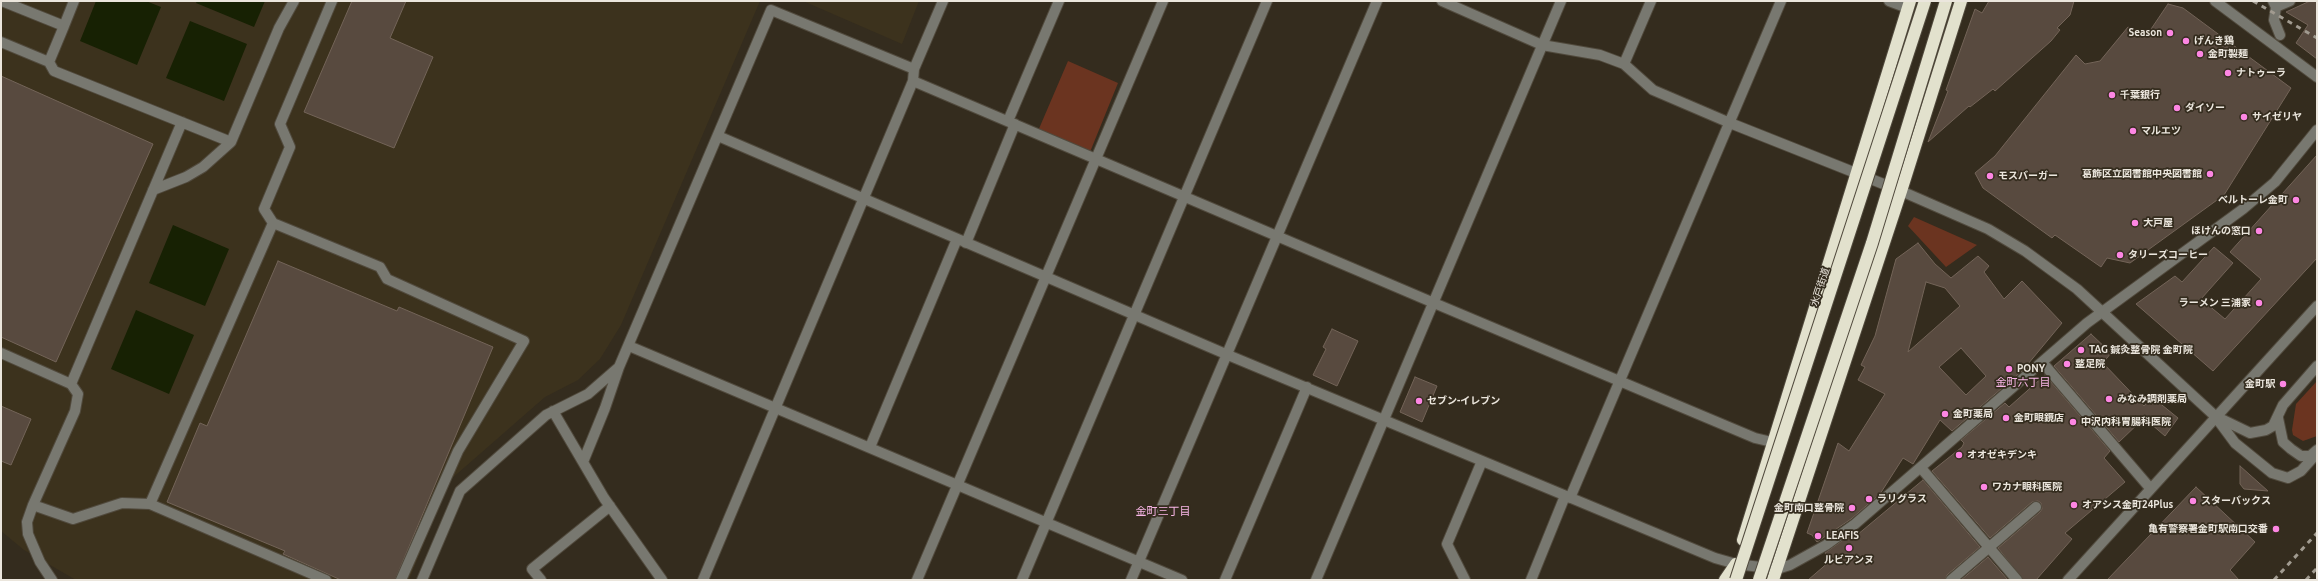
<!DOCTYPE html>
<meta charset="utf-8">
<style>
body{margin:0}
#map{position:relative;width:2318px;height:581px;overflow:hidden;background:#342c1e;font-family:Ubuntu,sans-serif}
canvas{display:block}
.frame{position:absolute;inset:0;border:2px solid #ebe6dd;pointer-events:none}
</style>
<div id="map">
<canvas width="2318" height="581"></canvas>
<div class="frame"></div>
</div>
<script>
const c = document.querySelector('canvas').getContext('2d');
c.lineJoin = 'round';
function fillPath(path, color) { c.fillStyle = color; c.fill(path, 'evenodd'); }
const shape = rows => new Path2D(rows.map(r => 'M' + r).join(''));
function strokePath(path, color, width, dash) { c.strokeStyle = color; c.lineWidth = width; c.lineCap = dash ? 'butt' : 'round'; c.setLineDash(dash || []); c.stroke(path); }
function label(font, color, halo, rows, align = 'center') {
  c.font = font + ' Ubuntu,"Noto Sans JP",sans-serif'; c.lineWidth = 3.5; c.setLineDash([]); c.textBaseline = 'middle'; c.strokeStyle = halo; c.fillStyle = color; for (const [text, x, y, turn = 0] of rows) {
    c.save(); c.translate(x, y); c.rotate((+turn || 0) * Math.PI / 180); c.textAlign = isNaN(turn) ? turn : align; if (halo) c.strokeText(text, 0, 0); c.fillText(text, 0, 0); c.restore();
  }
}
fillPath(shape([
 [1,1,760,1,621,325,600,359,578,380,545,397,450,480,409,580,76,580,24,550,1,531],
 [803,1,919,1,902,44]
]), '#3c321d');
fillPath(shape([
 [1068,61,1118,83,1090,152,1038,131],
 [1914,217,1977,245,1946,267,1908,226],
 [2317,381,2317,436,2303,441,2293,435,2292,430,2296,404]
]), '#6b3420');
fillPath(shape([
 [96,1,146,1,161,7,137,65,80,41],
 [197,1,265,1,254,27,196,3],
 [190,21,247,44,224,101,166,78],
 [173,225,229,249,205,306,149,283],
 [136,310,194,335,169,394,111,369]
]), '#172103');
const building = shape([
 [352,1,406,1,390,38,433,57,394,148,304,112,352,1],
 [1989,1,2074,1,2070,15,2057,28,2060,30,2051,41,1995,91,1993,89,1970,107,1969,106,1928,142,1948,91,1946,90,1975,9,1982,13,1989,1],
 [2310,1,2317,1,2317,59,2296,43,2308,25,2286,12,2310,1],
 [2168,4,2183,8,2291,88,2224,195,2130,263,2107,258,2101,267,2055,235,2052,238,1983,188,1975,173,1995,156,2076,55,2085,64,2100,61,2128,27,2145,38,2168,4],
 [1,76,153,144,56,362,1,337,1,76],
 [2317,155,2317,258,2213,371,2136,304,2175,276,2182,282,2214,247,2233,263,2201,299,2225,319,2261,279,2230,252,2317,155],
 [1918,243,1935,264,1951,278,1978,256,1989,266,1984,272,2004,299,2022,281,2062,323,2023,370,1952,431,1940,420,1913,464,1903,458,1880,494,1851,519,1817,542,1812,535,1807,533,1838,443,1849,451,1885,394,1858,380,1865,367,1861,365,1875,336,1896,259,1918,243],
 [1926,282,1945,288,1960,306,1908,352,1926,282],
 [1961,348,1986,376,1966,395,1939,367,1961,348],
 [278,261,397,311,399,307,493,347,395,580,341,580,283,554,285,551,167,502,200,423,207,426,278,261],
 [1332,329,1358,341,1337,386,1313,375,1326,349,1323,347,1332,329],
 [2091,334,2111,353,2103,363,2144,406,2152,397,2178,418,2165,436,2144,418,2119,442,2054,366,2091,334],
 [2045,375,2110,451,2104,458,2125,482,2065,533,2072,539,2036,580,2023,580,1998,548,2040,512,2042,509,2041,503,2038,501,2032,502,1990,538,1932,471,1962,447,1964,443,1961,440,2005,403,2009,407,2045,375],
 [1415,377,1437,386,1422,422,1400,412,1415,377],
 [1,406,31,419,11,465,1,461,1,406],
 [2240,466,2268,491,2244,489,2240,484,2240,466],
 [1923,480,1980,547,1947,575,1945,580,1808,580,1830,561,1825,553,1857,530,1851,540,1923,480],
 [2196,487,2255,542,2230,570,2239,580,2107,580,2196,487],
 [1988,557,2008,580,1961,580,1988,557]
]);
fillPath(building, '#584a3f');
strokePath(building, '#736458', 1);
const minor = shape([
 [2,1,64,26,49,62],
 [1442,1,1542,45,1600,55,1624,64,1653,90,1730,123,1901,191,1988,229,2025,251,2077,289,2215,416,2235,443,2272,473,2288,478,2301,471,2317,453],
 [1889,1,1908,8],
 [2215,1,2317,77],
 [2273,1,2276,7,2274,20,2280,35],
 [2276,7,2290,1],
 [64,26,74,1],
 [1,42,49,62,54,71,231,142,279,28,294,1],
 [1624,64,1651,1],
 [913,81,1434,303,1755,438,1772,442],
 [1008,121,1059,1],
 [718,136,1228,355,1715,558,1736,564,1777,569,1790,565,1826,545,1855,524,2087,323,2243,209,2275,182,2317,130],
 [153,190,186,177,203,167,231,142],
 [273,223,380,267,387,279,524,341,458,451,401,580],
 [966,243,1015,124],
 [629,346,1182,580],
 [1,353,71,384,78,394,75,411,33,505,73,519,122,503,150,504,326,580],
 [2042,362,2150,488],
 [71,384,182,122],
 [553,411,604,498,662,580],
 [2219,418,2250,433,2266,430,2273,426,2283,405,2317,366],
 [2278,418,2283,442,2291,449,2301,456,2310,456,2317,450],
 [870,447,957,239],
 [583,462,605,408,619,367],
 [1921,468,2017,580],
 [1570,498,1781,1],
 [150,504,273,223,264,209,290,147,280,124,332,1],
 [33,505,27,522,28,534,40,562,52,580],
 [422,580,460,491,546,415,588,394,619,367,771,10,914,69],
 [541,580,532,569,610,506],
 [703,580,913,81,914,69,943,1],
 [917,580,1163,1],
 [1022,580,1267,1],
 [1131,580,1377,1],
 [1225,580,1307,387],
 [1316,580,1561,1],
 [1465,580,1447,544,1482,461],
 [1531,580,1565,496],
 [1951,580,2036,507],
 [2068,580,2317,306]
]);
const highway = shape([
 [1743,540,1910,1],
 [1725,580,1736,564],
 [1773,580,1901,191,1961,1]
]);
strokePath(minor, '#514a3d', 12);
strokePath(highway, '#514a3d', 14);
strokePath(minor, '#787870', 10);
strokePath(highway, '#e2e1cd', 12);
strokePath(shape([
 [2253,1,2317,38],
 [2274,580,2317,533],
 [2306,580,2317,568]
]), '#a19b90', 3, [5, 5]);
const highwayBridge = shape([
 [1736,580,1925,1],
 [1759,580,1872,243,1946,1]
]);
strokePath(highwayBridge, '#514a3d', 14, []);
strokePath(highwayBridge, '#e2e1cd', 12);
for (const [x, y, r, color] of [
 [2170,33,4,"#fd86e3"],
 [2186,41,4,"#fd86e3"],
 [2200,54,4,"#fd86e3"],
 [2228,73,4,"#fd86e3"],
 [2112,95,4,"#fd86e3"],
 [2177,108,4,"#fd86e3"],
 [2244,117,4,"#fd86e3"],
 [2133,131,4,"#fd86e3"],
 [2210,174,4,"#fd86e3"],
 [1990,176,4,"#fd86e3"],
 [2296,200,4,"#fd86e3"],
 [2135,223,4,"#fd86e3"],
 [2259,231,4,"#fd86e3"],
 [2120,255,4,"#fd86e3"],
 [2259,303,4,"#fd86e3"],
 [2081,350,4,"#fd86e3"],
 [2067,364,4,"#fd86e3"],
 [2009,369,4,"#fd86e3"],
 [2283,384,4,"#fd86e3"],
 [2109,399,4,"#fd86e3"],
 [1419,401,4,"#fd86e3"],
 [1945,414,4,"#fd86e3"],
 [2006,418,4,"#fd86e3"],
 [2073,422,4,"#fd86e3"],
 [1959,455,4,"#fd86e3"],
 [1984,487,4,"#fd86e3"],
 [1869,499,4,"#fd86e3"],
 [2193,501,4,"#fd86e3"],
 [2074,505,4,"#fd86e3"],
 [1852,508,4,"#fd86e3"],
 [2276,529,4,"#fd86e3"],
 [1818,536,4,"#fd86e3"],
 [1849,548,4,"#fd86e3"]
]) { const dot = new Path2D(); dot.arc(x, y, r, 0, 2 * Math.PI); c.fillStyle = color; c.fill(dot); strokePath(dot, '#342c1e', 1.5); }
label('bold 10px', '#ebe6dd', '#342c1e', [
 ["Season",2162,33,"right"],
 ["げんき鶏",2194,41],
 ["金町製麺",2208,54],
 ["ナトゥーラ",2236,73],
 ["千葉銀行",2120,95],
 ["ダイソー",2185,108],
 ["サイゼリヤ",2252,117],
 ["マルエツ",2141,131],
 ["葛飾区立図書館中央図書館",2202,174,"right"],
 ["モスバーガー",1998,176],
 ["ベルトーレ金町",2288,200,"right"],
 ["大戸屋",2143,223],
 ["ほけんの窓口",2251,231,"right"],
 ["タリーズコーヒー",2128,255],
 ["ラーメン 三浦家",2251,303,"right"],
 ["TAG 鍼灸整骨院 金町院",2089,350],
 ["整足院",2075,364],
 ["PONY",2017,369],
 ["金町駅",2275,384,"right"],
 ["みなみ調剤薬局",2117,399],
 ["セブン-イレブン",1427,401],
 ["金町薬局",1953,414],
 ["金町眼鏡店",2014,418],
 ["中沢内科胃腸科医院",2081,422],
 ["オオゼキデンキ",1967,455],
 ["ワカナ眼科医院",1992,487],
 ["ラリグラス",1877,499],
 ["スターバックス",2201,501],
 ["オアシス金町24Plus",2082,505],
 ["金町南口整骨院",1844,508,"right"],
 ["亀有警察署金町駅南口交番",2268,529,"right"],
 ["LEAFIS",1826,536],
 ["ルビアンヌ",1849,560,"center"]
], 'left');
label('10px', '#ebe6dd', '#342c1e', [
 ["水戸街道",1820,287,-72]
]);
label('11px', '#f9b6e7', '#342c1e', [
 ["金町六丁目",2023,382],
 ["金町三丁目",1163,511]
]);
</script>
